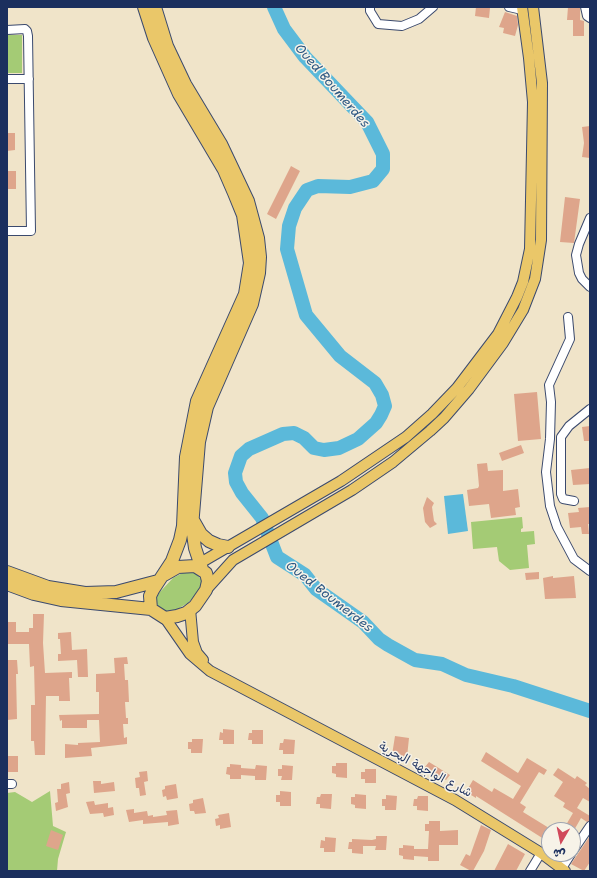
<!DOCTYPE html>
<meta charset="utf-8">
<style>
body{margin:0}
#map{position:relative;width:597px;height:878px;overflow:hidden;background:#f0e4c9;font-family:"Shantell Sans","Playpen Sans Arabic",sans-serif}
canvas{display:block}
.frame{position:absolute;inset:0;border:8px solid #1b2f5e;pointer-events:none}
.north{position:absolute;left:541px;top:822px;width:40px;height:40px;box-sizing:border-box;background:#f7f3e8;border:1px solid #9fa5b1;border-radius:50%;rotate:189deg;font-size:11px;font-weight:700;line-height:16px;text-align:center;color:#1b2f5e}
.north::after{content:'';display:block;margin:auto;width:14px;height:18px;background:#d1495b;clip-path:polygon(50% 0,100% 100%,50% 72%,0 100%)}
</style>
<div id="map">
<canvas width="597" height="878"></canvas>
<div class="frame"></div>
<div class="north">ش</div>
</div>
<script>
const c = document.querySelector('canvas').getContext('2d');
c.lineJoin = 'round';
function fillPath(path, color) { c.fillStyle = color; c.fill(path, 'evenodd'); }
const shape = rows => new Path2D(rows.map(r => 'M' + r).join(''));
function strokePath(path, color, width, dash) { c.strokeStyle = color; c.lineWidth = width; c.lineCap = dash ? 'butt' : 'round'; c.setLineDash(dash || []); c.stroke(path); }
function label(font, color, halo, rows, align = 'center') {
  c.font = font + ' "Shantell Sans","Playpen Sans Arabic",sans-serif'; c.lineWidth = 3; c.setLineDash([]); c.textBaseline = 'middle'; c.strokeStyle = halo; c.fillStyle = color; for (const [text, x, y, turn = 0] of rows) {
    c.save(); c.translate(x, y); c.rotate((+turn || 0) * Math.PI / 180); c.textAlign = isNaN(turn) ? turn : align; if (halo) c.strokeText(text, 0, 0); c.fillText(text, 0, 0); c.restore();
  }
}
fillPath(shape([
 [7,35,22,35,22,73,7,73],
 [522,517,523,528,521,529,521,532,534,531,535,544,527,545,529,568,510,570,499,561,497,547,473,549,471,522],
 [188,570,194,572,201,579,202,584,198,592,188,603,174,611,167,613,158,608,156,599,159,593,173,578],
 [50,791,53,826,66,832,58,859,57,871,7,871,7,793,15,792,32,802]
]), '#a4cb75');
fillPath(shape([
 [463,494,468,531,448,534,444,496]
]), '#5bb9da');
strokePath(shape([
 [274,7,284,29,305,57,367,122,383,154,383,169,373,181,350,187,318,186,307,190,295,208,289,226,287,249,306,315,340,356,375,383,382,395,385,406,381,415,376,423,358,439,339,448,324,450,314,448,304,438,294,433,283,434,249,449,241,456,235,473,236,482,242,493,262,518,277,557,305,575,316,589,363,622,379,639,388,645,415,660,442,664,466,675,513,686,590,711]
]), '#5bb9da', 14);
fillPath(shape([
 [476,7,490,8,489,18,475,16],
 [568,7,580,7,580,20,584,21,584,36,573,36,573,20,567,20],
 [505,12,517,16,518,25,515,36,503,33,504,28,499,27],
 [590,126,590,158,582,157,584,143,582,127],
 [7,133,15,133,15,150,7,151],
 [291,166,300,171,276,219,267,214],
 [7,171,16,171,16,189,7,189],
 [565,197,580,199,574,243,560,242],
 [537,392,541,439,518,441,514,394],
 [590,426,590,441,584,441,582,427],
 [521,445,524,453,502,461,499,453],
 [487,463,488,471,503,470,503,491,518,489,520,507,515,508,516,515,491,518,489,504,469,506,467,490,478,488,479,486,477,464],
 [590,468,590,484,573,485,571,470],
 [427,497,434,503,432,507,434,521,437,524,430,528,425,522,423,508],
 [590,507,590,524,588,524,589,534,582,534,581,527,570,528,568,513,579,512,578,508],
 [539,572,539,579,526,580,525,573],
 [553,576,553,578,574,576,576,598,545,599,543,578],
 [33,614,44,614,43,643,45,673,72,672,72,678,69,678,70,701,59,701,59,696,46,696,45,755,35,755,34,741,31,741,31,705,35,705,34,666,30,667,29,644,7,644,7,622,16,622,16,632,29,632,29,628,33,628],
 [71,632,72,650,87,649,88,677,78,677,77,660,58,661,58,654,61,654,60,639,58,639,58,633],
 [127,657,128,664,124,664,125,680,128,680,129,702,125,702,126,718,128,718,128,724,123,724,124,738,127,737,127,744,91,748,92,756,65,758,65,744,78,745,78,743,100,742,99,720,87,720,87,728,62,728,62,720,60,721,59,715,99,714,99,692,96,692,96,674,115,673,114,658],
 [7,660,17,660,18,674,16,674,17,719,7,720],
 [223,729,234,730,234,744,223,744,223,740,219,740,220,732,223,733],
 [252,730,263,730,263,744,252,744,252,740,248,740,249,733,252,733],
 [395,736,409,738,407,757,392,755],
 [192,739,203,739,202,753,191,753,191,749,188,749,188,742,192,742],
 [284,739,295,740,294,754,283,754,283,750,279,750,280,743,283,743],
 [486,752,518,773,527,758,547,770,544,775,539,772,520,803,526,807,523,812,549,828,549,838,547,841,476,796,476,798,466,792,473,780,492,792,494,788,513,799,521,786,481,761],
 [7,756,18,756,18,772,7,772],
 [429,762,450,775,446,780,425,767],
 [336,763,347,763,347,778,336,777,336,774,332,773,332,766,336,766],
 [230,764,241,765,241,768,255,769,256,765,267,766,266,780,255,780,255,776,241,775,241,779,230,779,230,775,226,774,227,767,230,767],
 [282,765,293,766,292,780,281,780,282,776,278,776,278,769,282,769],
 [558,768,575,779,577,776,587,783,585,785,590,789,590,802,583,798,577,808,590,816,590,821,587,822,581,818,573,832,573,830,563,830,573,813,563,807,565,803,554,796,563,782,553,775],
 [365,769,376,769,376,783,365,783,365,779,361,779,361,772,365,772],
 [147,771,148,781,144,782,146,795,140,796,139,788,136,788,135,778,140,777,139,772],
 [93,781,101,781,101,784,114,782,115,791,94,793],
 [69,782,70,793,66,794,68,807,56,811,55,803,58,802,57,789,61,789,61,784],
 [176,784,178,798,167,800,166,796,163,797,162,790,165,789,165,786],
 [280,791,291,792,291,806,280,806,280,802,276,802,276,795,280,795],
 [321,794,332,794,331,809,320,808,320,804,316,804,317,797,320,797],
 [355,794,366,795,366,809,355,808,355,805,351,804,351,797,355,797],
 [386,795,397,796,396,810,385,810,385,806,382,806,382,799,386,799],
 [418,796,428,796,428,811,417,810,417,806,413,806,414,799,417,799],
 [203,798,206,813,195,814,194,811,190,811,189,804,193,803,193,800],
 [94,801,95,805,108,803,108,808,113,807,114,815,104,817,103,813,90,814,86,802],
 [134,809,134,813,147,811,148,816,153,815,153,817,167,815,166,811,177,810,179,824,168,826,168,822,143,824,143,820,129,822,126,810],
 [229,813,231,827,220,829,220,825,216,826,215,819,219,818,218,815],
 [429,821,440,821,440,831,458,830,458,845,439,845,439,861,428,861,428,857,414,856,414,860,403,859,403,856,399,855,399,848,403,848,403,845,414,846,414,849,428,849,429,831,425,831,425,824,429,824],
 [481,825,491,830,484,851,473,871,471,871,460,865,466,854,470,856],
 [51,830,63,835,58,850,46,846],
 [376,836,387,836,386,850,375,850,376,846,363,846,363,854,352,853,352,849,348,849,349,842,352,842,352,839,372,840,376,839],
 [590,836,590,862,584,871,571,864],
 [325,837,336,838,335,852,324,852,324,848,320,848,321,840,325,841],
 [508,844,525,854,516,871,494,871]
]), '#dea58b');
const minor = shape([
 [370,7,370,11,378,24,402,26,419,19,433,7],
 [509,7,522,10],
 [585,7,587,16,590,18],
 [7,30,25,29,27,31,28,36,31,231,7,231],
 [7,79,29,79],
 [590,218,579,244,576,255,579,273,582,279,590,287],
 [568,317,570,339,549,385,551,402,550,439,546,472,550,506,557,527,574,559,590,571],
 [574,501,563,499,561,494,561,437,569,426,590,409],
 [7,784,12,784],
 [573,851,590,826],
 [562,868,571,854],
 [530,871,541,853]
]);
const major = shape([
 [195,566,341,481,406,437,432,414,457,388,498,334,517,297,523,282,530,249,533,102,529,58,522,7],
 [206,590,233,560,352,490,393,462,430,431,444,418,469,389,503,343,523,310,535,279,541,240,542,83,533,7],
 [190,609,193,642,197,653,203,660],
 [165,618,190,654,210,671,455,800,541,853,565,871]
]);
const highway = shape([
 [144,7,154,38,179,94,224,170,234,193,243,215,250,263,245,294,197,401,186,457,183,526,180,540,172,561,153,590,150,596,151,609,165,618,177,616,186,613,195,606,206,590,208,581,206,573,195,566,178,567,164,575],
 [155,7,167,46,185,84,221,144,248,201,258,238,260,257,259,273,252,304,207,407,199,442,192,527,195,548,202,569],
 [193,520,201,534,209,541,218,545,228,547],
 [7,572,48,587,85,593,116,592,158,581],
 [7,584,34,594,61,600,151,609]
]);
strokePath(minor, '#3b4a6e', 10);
strokePath(major, '#3b4a6e', 12);
strokePath(highway, '#3b4a6e', 14);
strokePath(minor, '#fff', 8);
strokePath(major, '#eac769', 10);
strokePath(highway, '#eac769', 12);
label('12px', '#1b2f5e', '#f7f3e8', [
 ["شارع الواجهة البحرية",425,770,28]
]);
label('italic 13px', '#2e5883', '#f7f3e8', [
 ["Oued Boumerdes",332,86,49],
 ["Oued Boumerdes",329,597,38]
]);
</script>
